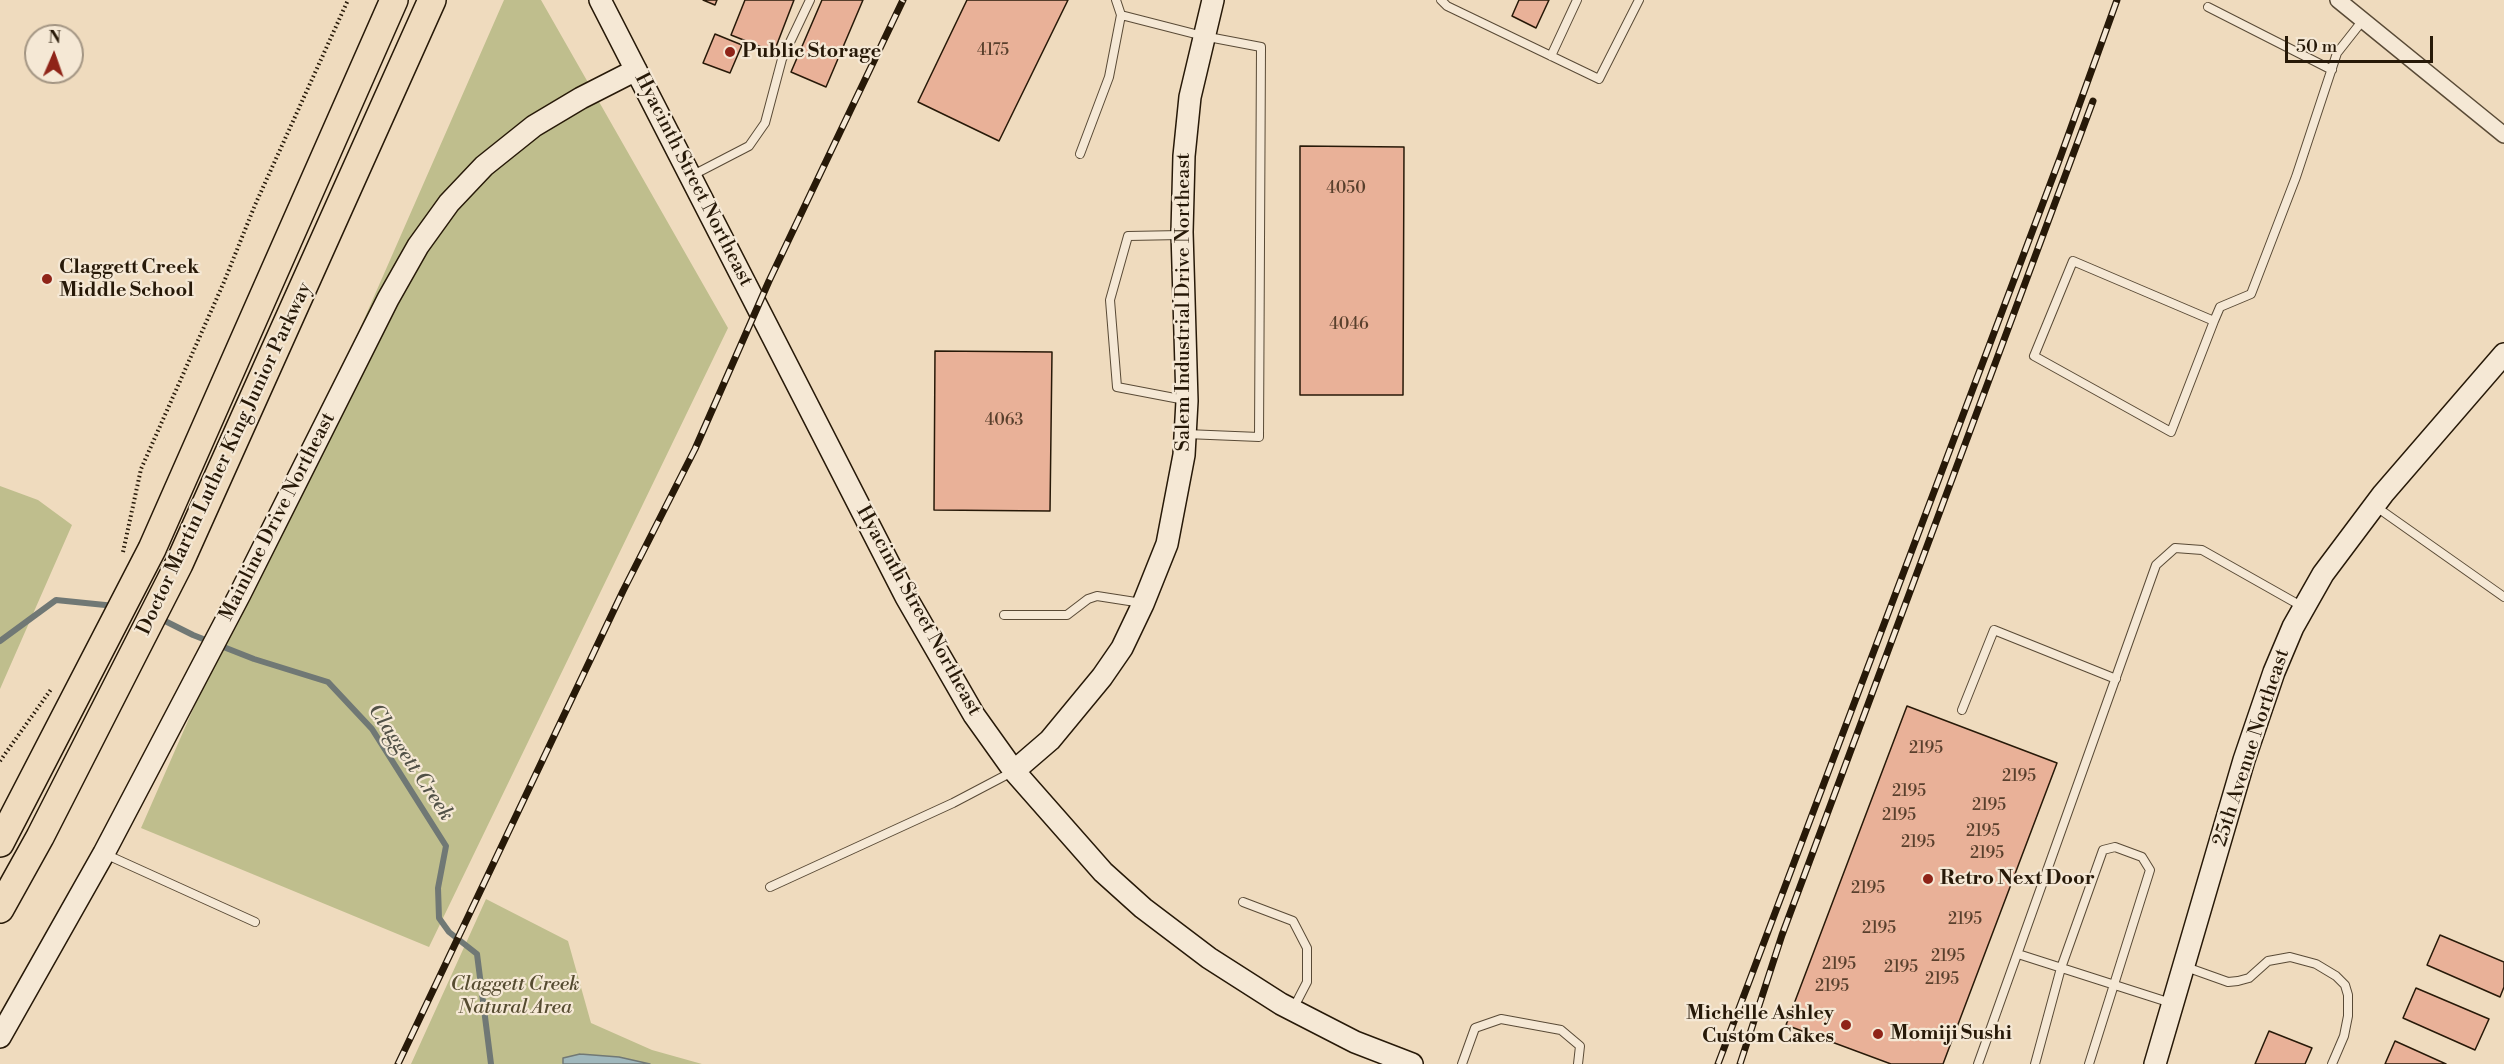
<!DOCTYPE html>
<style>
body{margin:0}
#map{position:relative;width:2504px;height:1064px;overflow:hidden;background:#efdbbe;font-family:"Libre Bodoni",serif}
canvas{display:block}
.north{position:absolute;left:24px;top:24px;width:60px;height:60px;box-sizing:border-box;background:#f5e8d5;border:2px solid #a39583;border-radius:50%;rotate:2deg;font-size:16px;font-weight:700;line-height:24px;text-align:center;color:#271908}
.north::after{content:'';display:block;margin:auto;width:21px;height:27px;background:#8f2418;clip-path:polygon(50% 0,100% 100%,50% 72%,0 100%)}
.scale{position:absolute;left:2285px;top:36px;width:148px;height:27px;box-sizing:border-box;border:3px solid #271908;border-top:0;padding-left:8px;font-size:18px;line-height:21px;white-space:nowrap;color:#271908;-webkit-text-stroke:4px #f5e8d5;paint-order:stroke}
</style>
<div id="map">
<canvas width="2504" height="1064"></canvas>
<div class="north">N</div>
<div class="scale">50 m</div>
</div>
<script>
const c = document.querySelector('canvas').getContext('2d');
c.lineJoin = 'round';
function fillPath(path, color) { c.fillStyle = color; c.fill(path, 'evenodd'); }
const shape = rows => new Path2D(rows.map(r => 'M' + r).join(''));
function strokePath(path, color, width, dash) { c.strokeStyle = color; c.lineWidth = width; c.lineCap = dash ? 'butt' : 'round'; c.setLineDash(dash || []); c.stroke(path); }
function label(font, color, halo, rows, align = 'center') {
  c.font = font + ' "Libre Bodoni",serif'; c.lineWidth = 4.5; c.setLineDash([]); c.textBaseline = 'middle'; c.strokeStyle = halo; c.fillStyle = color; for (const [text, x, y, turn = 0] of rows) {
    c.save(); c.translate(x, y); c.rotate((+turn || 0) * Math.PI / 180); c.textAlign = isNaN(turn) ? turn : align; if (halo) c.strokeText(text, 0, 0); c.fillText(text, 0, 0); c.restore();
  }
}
fillPath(shape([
 [504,0,541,0,728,328,429,947,141,828],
 [0,486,38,500,72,525,0,689],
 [486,899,568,941,591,1023,652,1050,702,1064,411,1064]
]), '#bfbe8d');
const water = shape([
 [580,1054,619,1057,650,1064,563,1064,563,1058,580,1054]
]);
fillPath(water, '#a0b8bd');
strokePath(water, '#707875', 1.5);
strokePath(shape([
 [159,618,193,635,254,659,328,682,372,729,446,846,438,888,439,918,449,932,477,954,491,1064],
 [0,641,56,600,115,606]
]), '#707875', 6);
const building = shape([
 [703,0,717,0,715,5,703,0],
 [745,0,794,0,774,52,731,35,745,0],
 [822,0,863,0,826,87,791,72,822,0],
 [967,0,1068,0,999,141,918,102,967,0],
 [1519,0,1549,0,1536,28,1512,16,1519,0],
 [715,34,742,45,730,73,703,63,715,34],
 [1300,146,1404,147,1403,395,1300,395,1300,146],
 [935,351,1052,352,1050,511,934,510,935,351],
 [1907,706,2057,763,1943,1064,1891,1064,1786,1025,1907,706],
 [2440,935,2504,962,2504,987,2500,997,2427,965,2440,935],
 [2416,988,2489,1019,2475,1050,2403,1018,2416,988],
 [2269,1031,2312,1048,2305,1064,2255,1064,2269,1031],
 [2395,1041,2446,1064,2385,1064,2395,1041]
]);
fillPath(building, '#e9b198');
strokePath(building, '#271908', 1.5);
const lane = shape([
 [1116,0,1121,15,1203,36,1261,47,1259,437,1186,434],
 [1441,0,1447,6,1599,79,1639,0],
 [2208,7,2332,70],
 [1551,56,1577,0],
 [1080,154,1109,77,1121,15],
 [693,175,749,146,765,123,782,59,810,0],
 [1181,235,1128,236,1110,300,1117,387,1185,400],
 [2214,321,2073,261,2034,356,2171,432,2214,321,2220,307,2251,294,2296,177,2337,53,2363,20],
 [2375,506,2504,597],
 [1004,615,1067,615,1088,599,1097,596,1142,603],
 [1962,710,1994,630,2116,679],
 [105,854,255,922],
 [770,887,953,803,1012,772],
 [1243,902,1293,921,1307,948,1307,982,1293,1009],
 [2018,954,2171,1003],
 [2186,967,2228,982,2238,981,2249,978,2268,961,2290,957,2316,964,2336,976,2345,985,2348,995,2348,1016,2344,1036,2332,1064],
 [1462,1064,1475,1028,1501,1019,1561,1030,1580,1046,1578,1064],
 [1978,1064,2156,565,2175,548,2202,550,2303,607],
 [2035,1064,2061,968,2103,850,2115,847,2142,857,2150,870,2089,1064]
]);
const street = shape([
 [2338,0,2504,135]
]);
const secondary = shape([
 [600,0,906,597,974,715,1014,771,1103,872,1143,908,1209,958,1281,1004,1355,1042,1412,1064],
 [1014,771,1050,740,1102,677,1122,648,1143,604,1167,544,1184,455,1187,401,1182,232,1184,156,1190,97,1213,0],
 [0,1037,104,853,240,594,388,299,418,246,449,203,484,166,534,126,581,98,636,70],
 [2155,1064,2244,760,2274,672,2293,627,2323,574,2383,494,2504,354]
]);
const highway = shape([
 [0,843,152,549,394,0],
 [0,909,40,837,179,564,432,0]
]);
strokePath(lane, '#594a36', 10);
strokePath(street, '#594a36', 18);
strokePath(secondary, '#271908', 24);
strokePath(highway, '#271908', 30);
strokePath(shape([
 [123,552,141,469,224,282,255,205,348,0],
 [0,761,52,688]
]), '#271908', 4, [1.5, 3]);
strokePath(lane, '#f5e8d5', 8);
strokePath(street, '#f5e8d5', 15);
strokePath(secondary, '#f5e8d5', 21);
strokePath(highway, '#efdbbe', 27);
const rail = shape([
 [398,1064,623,591,695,449,769,281,903,0],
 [1718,1064,2060,158,2117,0],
 [1740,1064,1782,935,2093,101]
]);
strokePath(rail, '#271908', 7);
strokePath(rail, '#f5e8d5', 4.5, [14]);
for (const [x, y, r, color] of [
 [730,52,6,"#8f2418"],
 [47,279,6,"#8f2418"],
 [1928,879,6,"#8f2418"],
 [1846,1025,6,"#8f2418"],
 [1878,1034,6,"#8f2418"]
]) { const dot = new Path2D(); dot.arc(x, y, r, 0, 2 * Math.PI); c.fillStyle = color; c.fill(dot); strokePath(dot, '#f5e8d5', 2); }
label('16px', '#583f2c', null, [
 ["4175",993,51],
 ["4050",1346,189],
 ["4046",1349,325],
 ["4063",1004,421],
 ["2195",1926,749],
 ["2195",2019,777],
 ["2195",1909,792],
 ["2195",1989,806],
 ["2195",1899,816],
 ["2195",1983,832],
 ["2195",1918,843],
 ["2195",1987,854],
 ["2195",1868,889],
 ["2195",1965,920],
 ["2195",1879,929],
 ["2195",1948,957],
 ["2195",1839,965],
 ["2195",1901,968],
 ["2195",1942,980],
 ["2195",1832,987]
]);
label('bold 20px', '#271908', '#f5e8d5', [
 ["Public Storage",742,52],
 ["Claggett Creek",59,268],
 ["Middle School",59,291],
 ["Retro Next Door",1940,879],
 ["Michelle Ashley",1834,1014,"right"],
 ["Custom Cakes",1834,1037,"right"],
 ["Momiji Sushi",1890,1034]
], 'left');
label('20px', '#271908', '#f5e8d5', [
 ["Hyacinth Street Northeast",693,180,63],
 ["Salem Industrial Drive Northeast",1184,302,-90],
 ["Doctor Martin Luther King Junior Parkway",225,459,-65],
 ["Mainline Drive Northeast",278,517,-63],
 ["Hyacinth Street Northeast",918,611,61],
 ["25th Avenue Northeast",2252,748,-72]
]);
label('italic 20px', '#554b30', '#f5e8d5', [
 ["Claggett Creek",515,985],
 ["Natural Area",515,1008]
]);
label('italic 21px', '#515147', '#f5e8d5', [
 ["Claggett Creek",410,763,56]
]);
</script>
